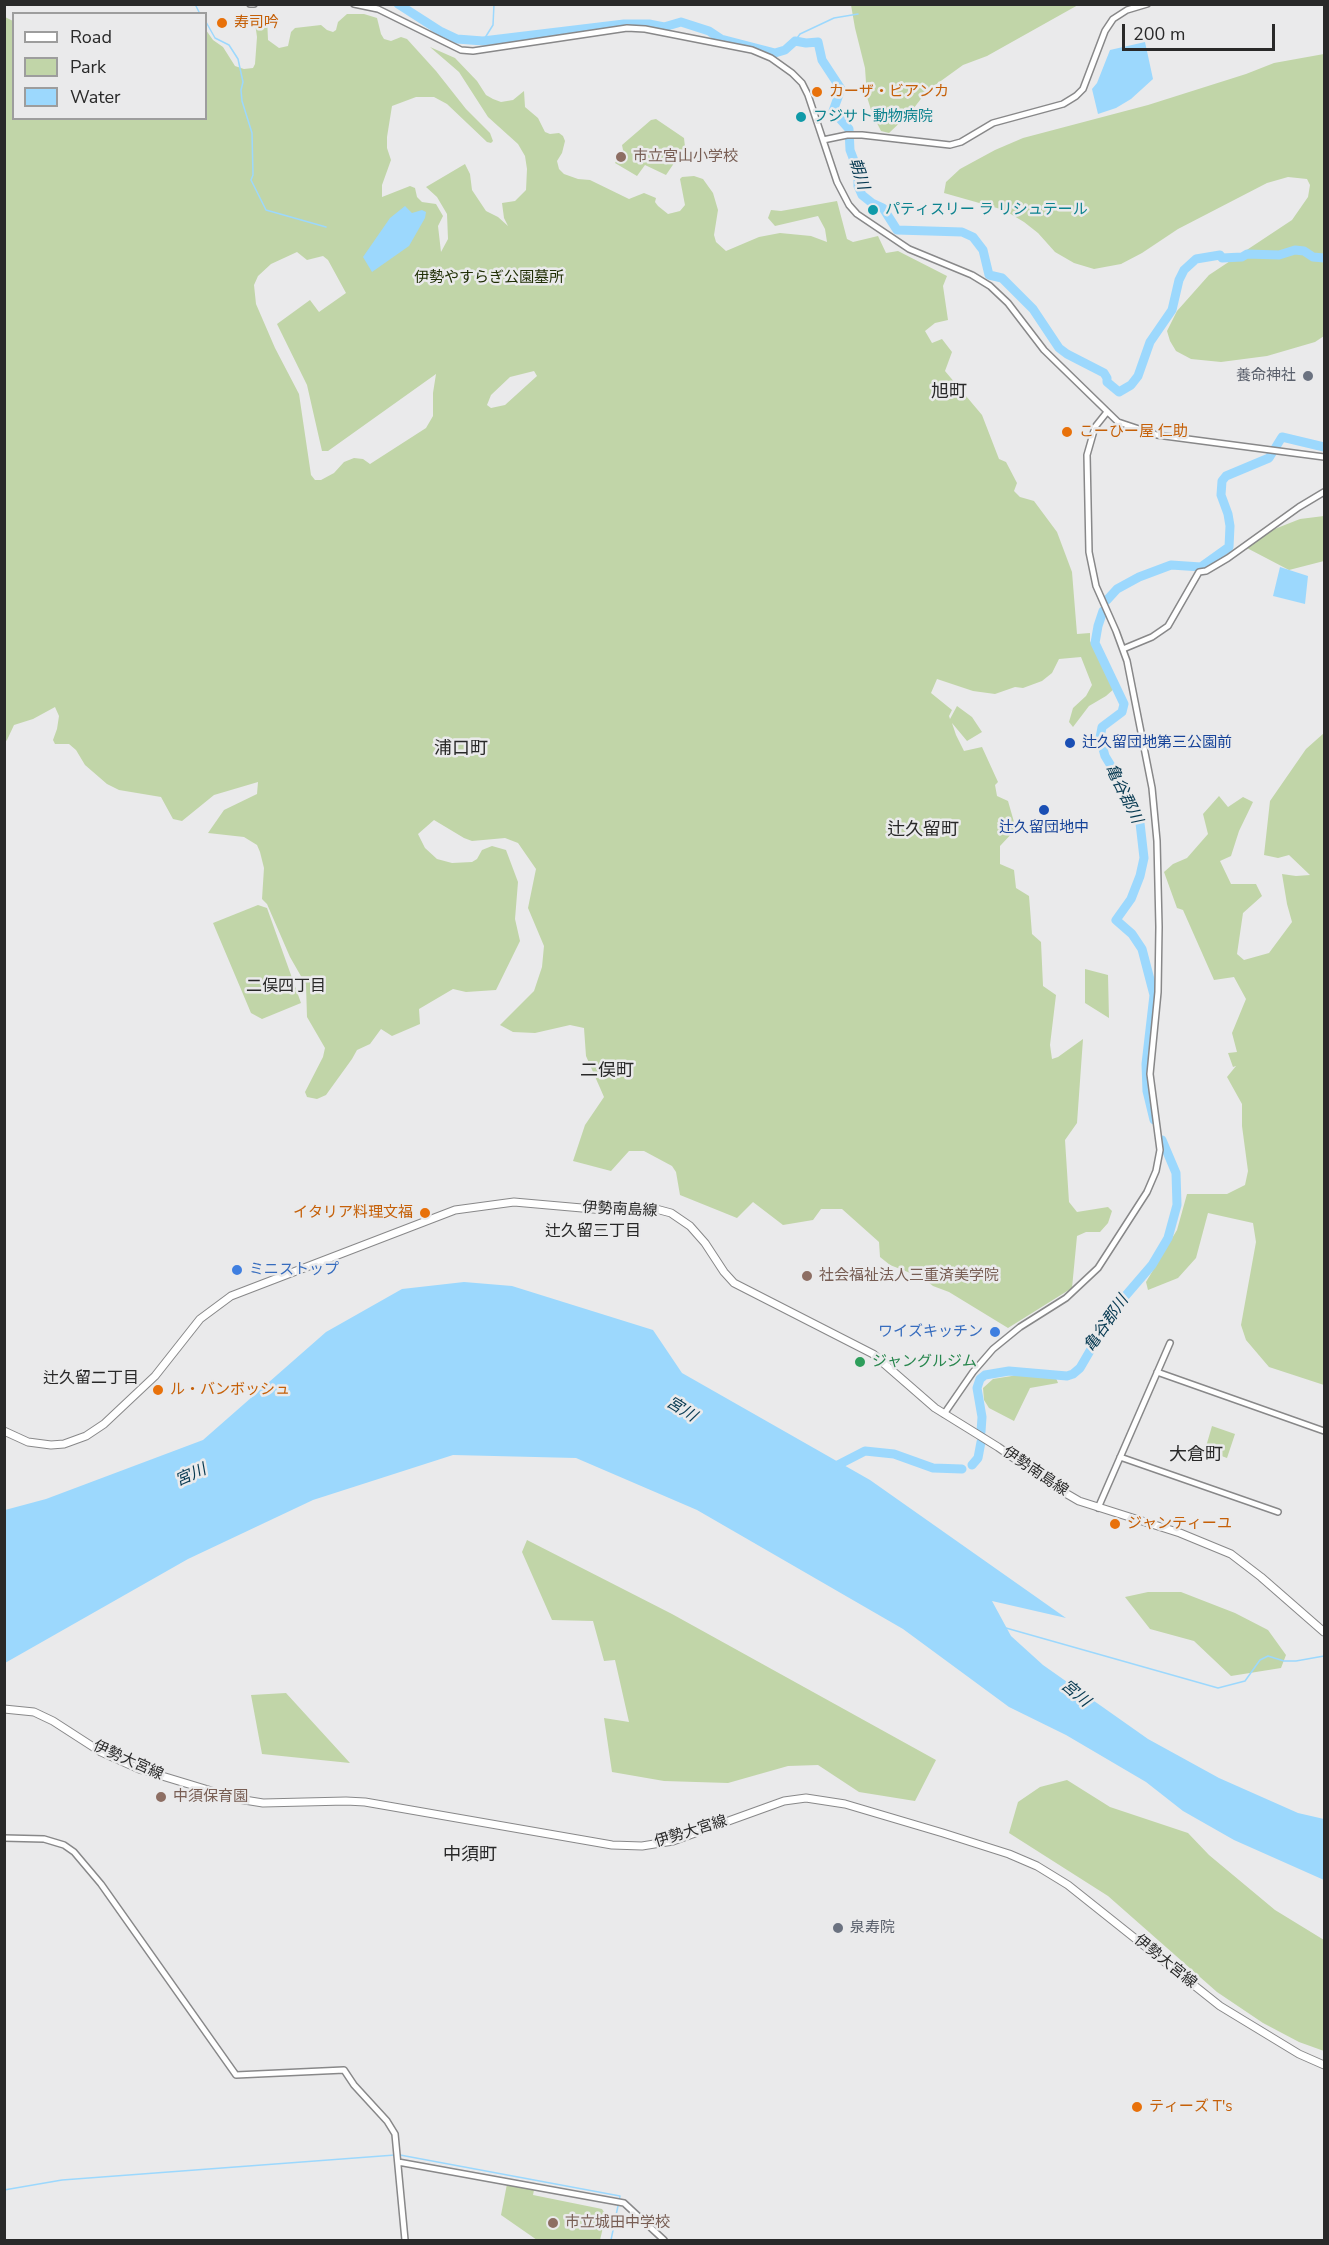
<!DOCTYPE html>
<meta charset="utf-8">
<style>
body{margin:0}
#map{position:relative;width:1329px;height:2245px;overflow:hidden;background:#eaeaeb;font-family:"Nunito Sans",sans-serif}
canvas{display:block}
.frame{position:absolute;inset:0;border:6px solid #292929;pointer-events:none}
.legend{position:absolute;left:12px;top:12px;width:195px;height:108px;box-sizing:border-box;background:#eaeaeb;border:2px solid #9d9d9d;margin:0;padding:8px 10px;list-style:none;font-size:18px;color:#292929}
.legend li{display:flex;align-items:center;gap:12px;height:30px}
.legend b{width:30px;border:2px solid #9d9d9d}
.scale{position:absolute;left:1122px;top:24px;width:153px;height:27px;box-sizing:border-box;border:3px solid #292929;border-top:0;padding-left:8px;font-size:18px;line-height:21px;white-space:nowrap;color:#292929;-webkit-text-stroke:4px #eaeaeb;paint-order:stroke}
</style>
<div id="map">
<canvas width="1329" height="2245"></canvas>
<div class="frame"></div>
<ul class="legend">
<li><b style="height:8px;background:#fff"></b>Road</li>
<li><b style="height:16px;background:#c1d5a8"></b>Park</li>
<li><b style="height:16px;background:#9cd8fd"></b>Water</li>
</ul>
<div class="scale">200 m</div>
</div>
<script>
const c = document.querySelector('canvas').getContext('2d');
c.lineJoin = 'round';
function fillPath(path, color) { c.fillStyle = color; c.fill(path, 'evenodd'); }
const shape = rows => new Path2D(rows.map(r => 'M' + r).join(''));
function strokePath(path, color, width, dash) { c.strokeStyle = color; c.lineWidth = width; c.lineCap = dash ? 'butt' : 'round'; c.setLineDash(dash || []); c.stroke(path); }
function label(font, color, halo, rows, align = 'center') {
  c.font = font + ' "Nunito Sans","Noto Sans JP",sans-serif'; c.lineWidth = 5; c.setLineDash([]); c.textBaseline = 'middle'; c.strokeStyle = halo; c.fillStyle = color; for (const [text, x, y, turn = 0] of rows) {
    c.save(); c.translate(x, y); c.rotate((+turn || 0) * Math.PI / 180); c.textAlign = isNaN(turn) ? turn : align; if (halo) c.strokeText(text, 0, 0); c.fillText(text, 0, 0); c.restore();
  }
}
fillPath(shape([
 [851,5,851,4,1078,5,987,56,963,65,927,91,910,113,889,133,881,131,872,113,867,97,865,68,855,28],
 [347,14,364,14,377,18,381,34,384,39,391,41,401,37,407,39,436,71,466,109,490,133,493,141,491,143,487,142,447,104,434,97,416,97,392,106,387,137,387,148,391,160,382,185,382,197,410,186,415,188,417,197,422,202,436,204,443,216,438,226,441,252,448,239,447,214,437,197,426,187,465,164,470,174,472,190,486,211,498,217,508,226,504,218,502,203,515,201,526,190,527,169,525,156,518,144,488,117,459,72,430,47,455,58,477,81,486,95,493,99,501,102,513,100,524,91,525,107,538,118,545,132,550,134,559,133,563,136,565,141,562,153,557,161,559,169,564,174,578,179,590,180,629,199,644,193,656,198,655,202,658,206,668,214,680,211,685,205,680,179,682,177,694,176,703,179,713,193,718,210,714,235,716,242,726,251,759,237,780,233,811,236,827,242,825,229,818,216,775,226,768,218,771,210,781,211,837,201,847,239,853,242,878,236,886,253,898,251,947,276,943,286,948,320,935,323,925,331,932,343,942,339,952,352,945,371,982,415,999,459,1006,462,1017,483,1014,491,1020,497,1034,501,1057,532,1072,572,1077,634,1090,633,1090,641,1115,688,1106,696,1089,706,1073,727,1069,722,1073,708,1086,696,1092,685,1081,657,1059,659,1052,673,1042,681,1023,688,1015,687,995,694,973,691,937,679,931,693,952,710,949,716,950,719,957,706,972,717,982,732,967,741,952,723,956,735,964,751,982,747,998,782,995,785,997,796,1008,801,1016,829,1000,846,1000,864,1014,870,1016,888,1029,896,1032,934,1041,942,1043,986,1056,995,1050,1045,1052,1059,1058,1057,1083,1039,1077,1123,1065,1140,1069,1202,1077,1212,1108,1207,1112,1211,1108,1223,1100,1232,1086,1232,1077,1236,1072,1288,1008,1328,949,1292,933,1286,923,1278,890,1265,880,1257,879,1242,842,1209,821,1209,813,1220,783,1225,753,1202,737,1218,680,1195,676,1172,672,1166,644,1151,629,1151,611,1171,573,1161,585,1125,604,1097,586,1056,584,1028,570,1025,535,1033,513,1032,500,1025,534,991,542,967,544,946,528,908,536,869,518,843,505,838,472,841,464,838,434,820,418,834,425,848,437,859,452,863,472,862,477,859,482,850,492,846,506,850,518,882,515,919,520,941,496,990,466,992,453,989,419,1009,420,1024,392,1036,381,1029,370,1044,357,1050,352,1059,326,1095,317,1099,307,1097,305,1092,323,1057,325,1048,307,1017,306,985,290,957,267,904,262,899,264,868,260,852,257,845,244,837,208,833,224,810,257,794,258,782,214,795,182,821,173,819,161,797,119,790,107,784,85,765,76,750,69,744,55,744,53,740,57,729,59,716,55,707,33,719,14,725,7,740,5,742,5,17,13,21,14,118,206,118,206,30,213,40,223,47,235,66,244,69,253,68,255,64,257,37,255,23,264,16,267,18,268,40,279,48,288,46,291,32,295,28,321,25,327,30,333,32,336,30,338,22],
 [297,252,307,260,323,256,328,260,346,293,319,312,310,300,277,324,307,385,322,451,328,451,436,374,433,393,433,416,426,428,370,464,363,459,354,458,344,462,334,473,321,480,315,480,311,475,299,394,275,348,256,304,254,285,258,276,271,264],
 [534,371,537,376,505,405,491,408,487,405,491,395,510,377],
 [1324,54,1324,336,1315,342,1267,356,1221,362,1191,359,1176,351,1170,341,1167,331,1177,311,1209,275,1292,220,1308,197,1310,185,1307,179,1288,177,1267,183,1178,229,1142,253,1121,264,1094,269,1074,263,1055,252,1038,233,1024,222,1004,210,944,193,946,182,960,169,995,150,1023,138,1148,105,1246,74,1274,63],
 [656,119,684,138,685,147,666,175,645,165,637,176,615,163,623,150,622,145,651,120],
 [1324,516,1324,561,1289,570,1245,547,1267,532,1300,519],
 [1324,733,1324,1385,1269,1367,1246,1340,1241,1325,1256,1242,1253,1223,1208,1213,1196,1258,1178,1278,1148,1290,1146,1282,1177,1230,1187,1194,1227,1194,1245,1185,1248,1171,1242,1126,1242,1104,1227,1077,1236,1066,1233,1067,1228,1053,1237,1052,1232,1033,1246,999,1234,977,1214,980,1183,910,1177,908,1164,872,1173,864,1187,858,1208,834,1203,814,1219,796,1228,807,1243,797,1253,802,1239,831,1231,856,1220,861,1231,884,1256,884,1262,896,1243,913,1237,954,1244,960,1269,953,1292,922,1287,904,1282,874,1296,876,1310,875,1289,855,1278,858,1264,855,1270,801,1306,749],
 [258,905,267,908,301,1003,262,1019,251,1013,213,923],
 [1085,969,1108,975,1109,1018,1085,1003],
 [1018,1375,1056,1378,1058,1383,1030,1388,1014,1421,989,1408,984,1400,983,1388,993,1379],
 [1212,1426,1235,1434,1227,1458,1205,1450],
 [527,1540,672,1614,936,1760,915,1801,859,1792,818,1765,788,1766,728,1783,664,1781,612,1772,604,1718,629,1722,615,1660,604,1661,593,1621,552,1620,522,1552],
 [1148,1592,1181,1592,1235,1613,1268,1630,1286,1655,1281,1668,1231,1676,1194,1641,1150,1629,1125,1597],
 [286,1693,350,1763,262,1754,251,1695],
 [1067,1780,1110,1807,1188,1833,1209,1855,1275,1910,1324,1940,1324,2051,1299,2042,1263,2023,1217,1992,1108,1896,1009,1833,1018,1802,1040,1787],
 [507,2184,534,2190,533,2195,602,2209,606,2215,600,2240,537,2240,501,2215]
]), '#c1d5a8');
fillPath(shape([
 [1145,42,1153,79,1131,99,1116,108,1098,114,1092,89,1097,83,1110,50],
 [405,206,412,213,422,210,426,212,425,218,409,246,372,272,363,257,390,218],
 [1280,567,1308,576,1305,604,1273,596],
 [464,1282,512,1286,653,1330,682,1373,870,1480,1066,1618,992,1601,1011,1636,1043,1665,1148,1739,1219,1778,1298,1813,1324,1819,1324,1880,1234,1840,1183,1811,1146,1782,1066,1735,1009,1707,903,1629,697,1510,576,1458,453,1455,313,1500,188,1559,5,1663,5,1510,46,1499,203,1440,326,1332,402,1289]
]), '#9cd8fd');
strokePath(shape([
 [195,4,200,14],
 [206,22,215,38,229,45,238,59,243,82,241,90,242,101,252,133,253,175,251,180,266,210,326,227],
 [483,41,493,25,494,4],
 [795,41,800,34,834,18,858,14],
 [1006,1628,1218,1688,1245,1681,1260,1660,1268,1656,1284,1661,1296,1661,1324,1656],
 [400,2155,620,2196,611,2240],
 [4,2190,62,2180,395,2155]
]), '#9cd8fd', 1.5);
strokePath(shape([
 [398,4,440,31,457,39,483,41,624,24,649,24,664,27,681,22,709,31,721,39,775,53,785,50,795,41,806,43,818,42,822,60,841,89,833,111,849,129,850,150,858,171,858,186,862,195,872,203,883,208,897,230,962,232,973,237,983,250,989,275,1002,278,1033,309,1059,348,1067,354,1104,373,1107,378,1107,382,1119,392,1131,385,1138,376,1150,342,1172,310,1179,280,1184,270,1196,259,1220,255,1222,258,1242,257,1247,254,1279,255,1295,250,1304,251,1313,257,1324,258],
 [1107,600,1117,589,1139,577,1171,565,1201,567,1229,547,1230,526,1228,514,1221,495,1222,481,1226,476,1269,458,1282,437,1324,447],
 [1103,611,1098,626,1095,643,1124,704,1122,712,1102,727,1100,738,1105,756,1119,779,1140,823,1144,858,1140,876,1131,899,1116,920,1132,934,1142,949,1154,995,1146,1064,1147,1091,1154,1120],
 [981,1432,982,1417,977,1388,980,1379,985,1375,1009,1371,1067,1376,1073,1374,1080,1368,1115,1308,1152,1265,1168,1238,1177,1205,1176,1173,1162,1140],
 [972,1465,978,1458,981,1442],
 [832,1468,865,1451,894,1454,933,1468,962,1469]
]), '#9cd8fd', 9);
const minor = shape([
 [250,4,254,4],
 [354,4,378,9,461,50,473,51,627,28,645,29,752,50,771,58,792,73,802,83,808,95,837,182,849,205,857,214,909,249,972,275,990,286,1008,303,1044,350,1118,422,1157,435,1324,457],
 [823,140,847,135,862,135,950,145,961,142,993,123,1063,104,1076,96,1083,89,1105,31,1113,19,1127,10,1147,4],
 [1123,649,1152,637,1168,626,1199,572,1206,571,1228,558,1299,507,1324,492],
 [1157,1372,1324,1431],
 [944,1414,973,1372,993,1349,1020,1327,1066,1298,1098,1268,1147,1192,1156,1171,1160,1150,1150,1074,1158,992,1159,927,1157,841,1152,788,1127,661,1116,631,1096,586,1089,552,1087,455,1095,427,1107,412],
 [1120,1457,1278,1512],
 [1098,1508,1170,1343],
 [4,1838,44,1839,64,1845,74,1852,101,1884,236,2075,344,2070,354,2085,387,2121,395,2134,405,2240],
 [398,2162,624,2203,664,2240]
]);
const major = shape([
 [4,1431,28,1442,51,1445,64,1444,86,1436,104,1424,155,1376,200,1319,231,1296,455,1210,514,1202,616,1211,656,1209,671,1213,690,1226,705,1243,724,1272,734,1283,873,1354,935,1408,998,1447,1055,1487,1079,1501,1180,1533,1231,1554,1261,1577,1324,1632],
 [4,1709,34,1712,53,1721,101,1752,139,1769,238,1799,263,1803,346,1801,365,1802,612,1845,642,1846,673,1841,784,1801,806,1798,845,1804,943,1833,1009,1854,1037,1866,1068,1885,1220,2006,1299,2054,1324,2065]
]);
strokePath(minor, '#888889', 8);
strokePath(major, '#888889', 9);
strokePath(minor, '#fff', 5);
strokePath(major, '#fff', 7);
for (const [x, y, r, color] of [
 [222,23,6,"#e8710a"],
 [817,92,6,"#e8710a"],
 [801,117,6,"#0f9aa8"],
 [621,157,6,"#8d6e63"],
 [873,210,6,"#0f9aa8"],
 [1308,376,6,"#6b7280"],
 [1067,432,6,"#e8710a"],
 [1070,743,6,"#1a4fb4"],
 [1044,810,6,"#1a4fb4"],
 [425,1213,6,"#e8710a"],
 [237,1270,6,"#3f7fe0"],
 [807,1276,6,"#8d6e63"],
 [995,1332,6,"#3f7fe0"],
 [860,1362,6,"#2e9e5b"],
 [158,1390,6,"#e8710a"],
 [1115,1524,6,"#e8710a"],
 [161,1797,6,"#8d6e63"],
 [838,1928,6,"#6b7280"],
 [1137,2107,6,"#e8710a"],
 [553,2223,6,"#8d6e63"]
]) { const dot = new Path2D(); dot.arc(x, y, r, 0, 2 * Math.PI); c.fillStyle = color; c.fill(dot); strokePath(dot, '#eaeaeb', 2); }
label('15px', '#c56008', '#eaeaeb', [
 ["寿司吟",234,23],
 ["カーザ・ビアンカ",829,92],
 ["こーひー屋 仁助",1079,432],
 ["イタリア料理文福",413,1213,"right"],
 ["ル・バンボッシュ",170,1390],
 ["ジャンティーユ",1127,1524],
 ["ティーズ T's",1149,2107]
], 'left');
label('15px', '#0d838f', '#eaeaeb', [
 ["フジサト動物病院",813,117],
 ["パティスリー ラ リシュテール",885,210]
], 'left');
label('15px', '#785e54', '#eaeaeb', [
 ["市立宮山小学校",633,157],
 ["社会福祉法人三重済美学院",819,1276],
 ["中須保育園",173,1797],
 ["市立城田中学校",565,2223]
], 'left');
label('15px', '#202f05', '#eaeaeb', [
 ["伊勢やすらぎ公園墓所",489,278]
]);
label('15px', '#5b616d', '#eaeaeb', [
 ["養命神社",1296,376],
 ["泉寿院",850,1928,"left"]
], 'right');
label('15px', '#164399', '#eaeaeb', [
 ["辻久留団地第三公園前",1082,743],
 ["辻久留団地中",1044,828,"center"]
], 'left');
label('15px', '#292929', '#eaeaeb', [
 ["伊勢南島線",620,1210,3],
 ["伊勢南島線",1035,1472,34],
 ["伊勢大宮線",128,1761,24],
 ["伊勢大宮線",691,1832,-17],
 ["伊勢大宮線",1165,1962,39]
]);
label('15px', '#366cbe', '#eaeaeb', [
 ["ミニストップ",249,1270],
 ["ワイズキッチン",983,1332,"right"]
], 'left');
label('15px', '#27864d', '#eaeaeb', [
 ["ジャングルジム",872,1362]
], 'left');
label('italic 16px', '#063951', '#eaeaeb', [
 ["朝川",858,174,72],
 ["亀谷郡川",1123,794,64],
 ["亀谷郡川",1107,1324,-55],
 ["宮川",681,1410,32],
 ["宮川",191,1476,-24],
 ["宮川",1075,1694,40]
]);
label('16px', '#292929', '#eaeaeb', [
 ["二俣四丁目",286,987],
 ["辻久留三丁目",593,1232],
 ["辻久留二丁目",91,1379]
]);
label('18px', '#292929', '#eaeaeb', [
 ["旭町",949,393],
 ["浦口町",461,750],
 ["辻久留町",923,831],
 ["二俣町",607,1072],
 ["大倉町",1196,1456],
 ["中須町",470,1856]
]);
</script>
